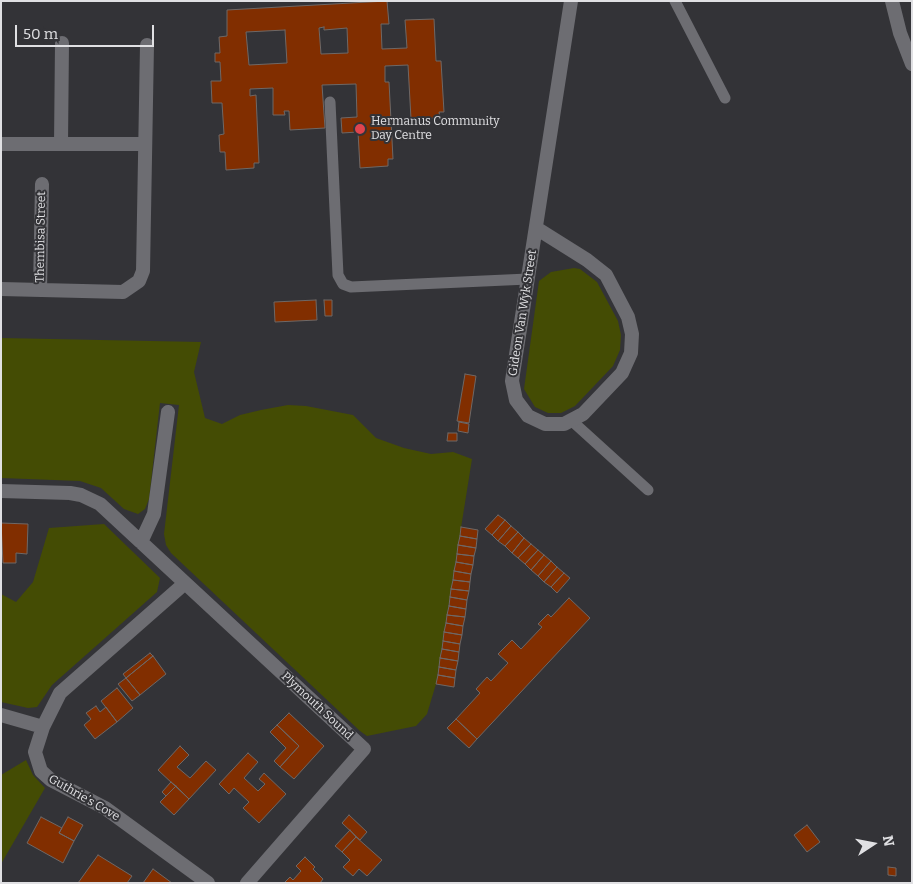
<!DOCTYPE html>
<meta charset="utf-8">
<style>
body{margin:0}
#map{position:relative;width:913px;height:884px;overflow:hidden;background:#333337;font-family:Bitter,serif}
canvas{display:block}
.frame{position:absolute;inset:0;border:2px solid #e0e0e3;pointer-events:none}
.north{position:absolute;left:848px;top:819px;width:50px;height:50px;-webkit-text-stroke:4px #333337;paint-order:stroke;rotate:79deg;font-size:14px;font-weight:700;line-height:20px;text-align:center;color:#e0e0e3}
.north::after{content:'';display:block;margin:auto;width:18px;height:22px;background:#e0e0e3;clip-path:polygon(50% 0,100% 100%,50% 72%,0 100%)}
.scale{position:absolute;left:15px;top:25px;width:139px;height:22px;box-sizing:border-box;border:2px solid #e0e0e3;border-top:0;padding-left:6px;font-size:15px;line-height:18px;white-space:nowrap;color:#e0e0e3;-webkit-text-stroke:4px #333337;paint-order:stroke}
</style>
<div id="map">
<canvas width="913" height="884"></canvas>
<div class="frame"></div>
<div class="north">N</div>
<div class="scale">50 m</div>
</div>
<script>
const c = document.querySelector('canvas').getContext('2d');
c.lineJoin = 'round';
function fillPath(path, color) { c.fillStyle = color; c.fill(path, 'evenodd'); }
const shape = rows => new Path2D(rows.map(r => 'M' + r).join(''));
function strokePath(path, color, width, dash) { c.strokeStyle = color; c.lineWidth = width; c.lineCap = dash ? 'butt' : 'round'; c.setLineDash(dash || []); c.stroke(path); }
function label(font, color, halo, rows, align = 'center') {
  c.font = font + ' Bitter,serif'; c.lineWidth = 4; c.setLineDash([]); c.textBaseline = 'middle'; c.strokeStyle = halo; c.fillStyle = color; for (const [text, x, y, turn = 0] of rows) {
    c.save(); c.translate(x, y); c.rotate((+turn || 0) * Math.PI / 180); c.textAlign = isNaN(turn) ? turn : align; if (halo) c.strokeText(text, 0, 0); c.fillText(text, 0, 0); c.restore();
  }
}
fillPath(shape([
 [574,268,580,269,597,282,618,321,621,335,620,350,613,366,575,406,561,413,548,413,535,407,524,389,539,281,551,272],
 [1,338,201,342,194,372,205,418,222,424,240,415,261,410,288,405,306,406,353,415,376,438,404,448,431,454,453,452,472,459,436,684,427,714,416,726,367,736,360,731,171,553,166,545,164,534,179,405,160,403,149,499,145,509,138,514,124,509,101,488,80,481,1,478],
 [104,524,160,578,157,592,52,685,37,707,28,708,1,702,1,594,16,602,33,582,49,528],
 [26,760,33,775,45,788,1,864,1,775]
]), '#444c04');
const building = shape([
 [387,1,389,24,381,24,382,49,407,48,405,20,434,19,436,61,441,61,444,112,439,112,440,118,411,119,408,65,385,66,385,82,389,82,393,159,388,159,388,166,360,168,358,132,342,133,341,118,357,117,356,84,322,85,325,128,290,130,289,111,284,111,285,115,273,115,273,88,250,89,250,96,256,95,259,163,254,163,254,168,226,170,225,152,220,152,219,135,224,134,222,103,212,103,211,81,221,81,220,62,215,62,215,53,220,53,219,37,227,36,227,10,387,1],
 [324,27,324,30,347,28,348,53,321,54,319,28,324,27],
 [285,30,287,63,249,65,246,32,285,30],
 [316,300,317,320,275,322,274,302,316,300],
 [324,300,332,300,332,316,325,316,324,300],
 [465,374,476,376,469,423,457,421,465,374],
 [459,422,469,424,468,433,458,431,459,422],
 [448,433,457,433,457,441,447,441,448,433],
 [498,515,505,520,492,535,485,529,498,515],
 [505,520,511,526,498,541,492,535,505,520],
 [1,523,28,524,27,554,16,553,16,563,3,563,1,523],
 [511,526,518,532,505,546,498,541,511,526],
 [461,527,478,530,477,539,460,536,461,527],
 [518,532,524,538,512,553,505,546,518,532],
 [460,536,477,539,476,548,458,545,460,536],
 [524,538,531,544,518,558,512,553,524,538],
 [531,544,538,550,525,564,518,558,531,544],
 [458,545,476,548,474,556,457,554,458,545],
 [538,550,544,555,531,570,525,564,538,550],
 [457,554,474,556,473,565,456,562,457,554],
 [544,555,551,561,538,576,531,570,544,555],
 [551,561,557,567,544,582,538,576,551,561],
 [456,562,473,565,471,574,454,571,456,562],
 [557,567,564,573,551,587,544,582,557,567],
 [454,571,471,574,470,582,453,580,454,571],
 [564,573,570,578,557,593,551,587,564,573],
 [453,580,470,582,469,591,451,589,453,580],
 [451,589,469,591,467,600,450,597,451,589],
 [450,597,467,600,466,609,449,606,450,597],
 [569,598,590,618,477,739,456,719,480,693,476,689,487,677,491,681,508,663,498,654,512,640,521,649,542,627,538,624,548,614,551,617,569,598],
 [449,606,466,609,465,617,447,615,449,606],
 [447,615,465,617,463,626,446,623,447,615],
 [446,623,463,626,462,635,444,632,446,623],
 [444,632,462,635,460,644,443,641,444,632],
 [443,641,460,644,459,652,442,649,443,641],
 [442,649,459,652,458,661,440,658,442,649],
 [150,653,153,656,126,678,123,674,150,653],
 [153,656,166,674,140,695,126,678,153,656],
 [440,658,458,661,456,670,439,667,440,658],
 [439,667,456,670,455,678,438,675,439,667],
 [438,675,455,678,454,687,436,684,438,675],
 [126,678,140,695,132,701,118,684,126,678],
 [117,688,133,708,117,722,101,701,117,688],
 [96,706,100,712,106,707,117,722,95,739,84,725,91,719,86,713,96,706],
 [289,713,324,746,294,779,280,767,299,746,277,725,289,713],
 [456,719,477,739,469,748,447,728,456,719],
 [277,725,299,746,280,767,274,761,286,748,270,732,277,725],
 [180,746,189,755,177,767,190,778,206,761,216,770,189,799,158,770,180,746],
 [248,753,258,762,244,778,258,791,265,784,259,779,264,773,286,794,259,823,243,808,249,802,234,788,229,794,219,784,248,753],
 [171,782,176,786,166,796,162,792,171,782],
 [176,786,189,799,174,815,160,802,176,786],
 [349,815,367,832,360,840,342,823,349,815],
 [41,817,62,828,59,833,74,841,63,863,27,843,41,817],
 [68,817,83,825,74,841,59,833,68,817],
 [807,825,820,842,807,852,794,835,807,825],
 [350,830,356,837,342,852,335,846,350,830],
 [356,837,382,860,367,876,359,869,353,876,343,867,350,860,342,852,356,837],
 [98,855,132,876,127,883,78,883,98,855],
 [305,857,315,867,313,869,323,879,320,883,284,883,290,877,293,880,301,871,296,866,305,857],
 [888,867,896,868,896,876,888,875,888,867],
 [153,869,172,883,143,883,153,869]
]);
fillPath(building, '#812e00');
strokePath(building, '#6e6866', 1);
strokePath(shape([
 [675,1,725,98],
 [330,102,338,275,343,284,351,287,528,279],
 [572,421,648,490]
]), '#6d6d72', 11);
strokePath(shape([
 [892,1,900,33,912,64],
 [1,144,145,144],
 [61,144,62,43],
 [536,228,587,260,606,275,628,317,632,334,631,353,622,373,583,414,564,424,545,424,528,416,516,400,512,381,513,374,571,1],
 [1,289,123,292,139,281,143,271,147,45],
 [40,290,42,184],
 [1,491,70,493,81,495,100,504,364,749,247,883],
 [141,542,154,514,168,412],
 [184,584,60,693,43,727,35,752,41,771,51,780,105,808,208,883],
 [1,715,43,727]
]), '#6d6d72', 14);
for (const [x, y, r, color] of [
 [360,129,6,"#e0444e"]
]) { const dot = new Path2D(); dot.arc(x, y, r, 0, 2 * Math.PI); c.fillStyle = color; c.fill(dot); strokePath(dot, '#333337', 2); }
label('12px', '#e0e0e3', '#333337', [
 ["Hermanus Community",371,122],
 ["Day Centre",371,136]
], 'left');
label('12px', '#e0e0e3', '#333337', [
 ["Thembisa Street",41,237,-89],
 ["Gideon Van Wyk Street",523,313,-81],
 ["Plymouth Sound",317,706,43],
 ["Guthrie’s Cove",84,798,30]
]);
</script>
